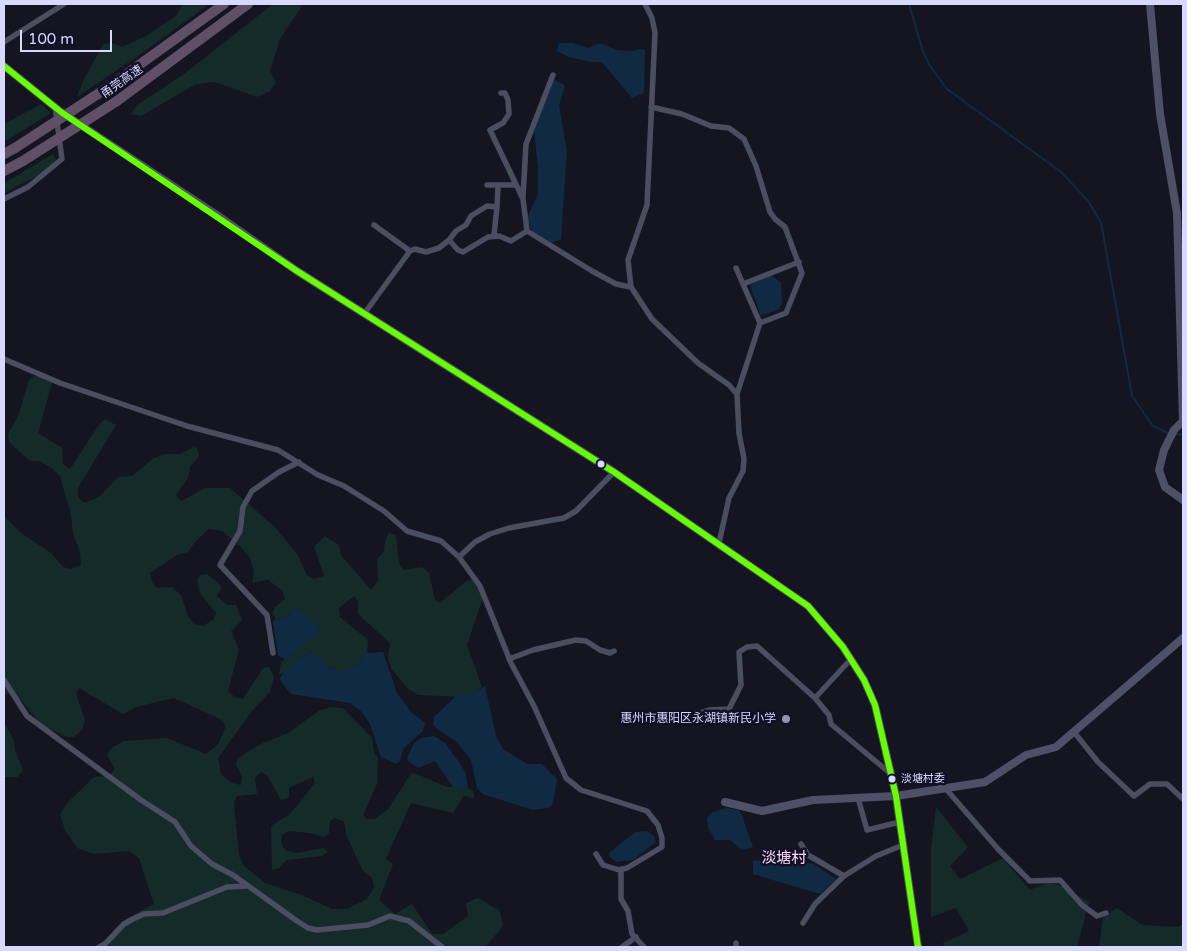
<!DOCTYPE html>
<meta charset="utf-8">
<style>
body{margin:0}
#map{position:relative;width:1187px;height:951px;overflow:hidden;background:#151521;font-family:"Varela Round",sans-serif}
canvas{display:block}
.frame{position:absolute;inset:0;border:5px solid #d7d9fd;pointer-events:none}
.scale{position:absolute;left:20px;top:30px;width:92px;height:22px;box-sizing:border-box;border:2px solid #d7d9fd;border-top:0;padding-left:6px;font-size:15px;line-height:18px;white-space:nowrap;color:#d7d9fd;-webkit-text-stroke:4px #111026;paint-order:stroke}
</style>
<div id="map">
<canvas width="1187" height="951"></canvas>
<div class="frame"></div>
<div class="scale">100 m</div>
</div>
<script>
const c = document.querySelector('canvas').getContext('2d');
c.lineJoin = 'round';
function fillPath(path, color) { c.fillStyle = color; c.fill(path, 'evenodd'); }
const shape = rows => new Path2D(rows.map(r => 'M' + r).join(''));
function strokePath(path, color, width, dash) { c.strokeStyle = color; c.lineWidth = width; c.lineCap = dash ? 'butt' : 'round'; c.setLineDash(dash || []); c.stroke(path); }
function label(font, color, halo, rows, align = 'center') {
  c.font = font + ' "Varela Round","Noto Sans SC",sans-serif'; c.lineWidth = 5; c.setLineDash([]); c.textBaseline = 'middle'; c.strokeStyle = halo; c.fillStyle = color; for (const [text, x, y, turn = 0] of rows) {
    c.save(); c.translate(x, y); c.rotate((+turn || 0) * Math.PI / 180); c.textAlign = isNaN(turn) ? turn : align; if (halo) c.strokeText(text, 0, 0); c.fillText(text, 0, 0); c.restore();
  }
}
fillPath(shape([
 [182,4,209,4,141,54,77,97,82,83,103,44,113,43,122,47,146,36,177,15],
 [273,4,303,4,280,39,270,71,276,82,270,91,257,97,215,82,196,84,141,116,131,114,137,105,184,74],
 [41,104,51,113,4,142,4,124],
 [53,154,57,161,39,175,4,193,4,183],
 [36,376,44,378,52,383,38,433,62,448,63,464,70,469,100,423,105,419,116,425,78,488,78,497,84,503,99,497,118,477,132,476,154,458,165,454,180,454,194,447,197,448,199,456,190,467,188,478,176,495,181,501,205,488,230,488,274,526,297,554,307,575,314,579,324,576,314,547,325,536,339,545,341,555,371,590,378,581,377,559,384,552,385,541,389,532,396,535,399,564,404,570,422,567,429,573,435,600,440,603,465,582,478,577,485,592,467,645,482,687,475,693,464,697,418,695,407,688,391,668,388,658,390,643,358,614,358,601,354,596,339,608,340,617,368,640,367,656,362,661,352,670,338,671,329,667,313,652,303,656,287,671,279,675,281,662,319,632,293,610,288,616,278,620,272,614,275,607,285,599,282,590,268,580,252,583,254,572,250,558,239,545,222,531,209,529,196,541,188,552,177,555,150,573,152,582,157,588,172,587,181,595,188,616,194,624,203,626,214,619,216,613,201,595,197,581,200,575,207,574,216,581,222,587,217,596,227,605,236,605,242,620,231,631,239,650,228,691,235,697,243,699,263,668,269,667,274,677,270,692,252,711,218,758,221,774,232,783,241,785,242,777,236,765,237,759,247,752,263,743,288,733,320,710,332,707,343,708,372,738,374,753,378,758,377,784,363,815,366,819,375,819,388,809,412,772,447,787,464,786,473,791,474,799,464,795,453,813,411,803,386,859,393,864,379,900,395,914,412,904,432,934,443,934,468,916,466,903,478,898,500,911,503,926,487,945,488,947,110,947,109,942,114,930,126,919,154,904,139,858,129,851,94,854,77,848,65,830,60,815,66,804,94,777,109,776,115,769,107,755,111,748,124,741,167,738,206,754,218,744,226,726,220,719,174,698,136,707,123,714,79,688,76,694,85,720,82,730,74,737,67,737,42,726,22,701,9,693,4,696,4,516,21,533,51,553,63,567,71,569,81,565,80,552,73,534,71,515,60,476,53,469,40,461,30,461,9,442,8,434,18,416,29,380],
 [261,772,267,775,281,800,289,798,289,788,313,777,315,783,290,814,271,826,272,870,279,868,287,860,322,856,328,852,324,848,296,853,285,850,281,842,282,835,289,831,310,833,325,837,329,833,330,821,335,818,344,822,347,837,363,871,372,878,374,888,367,899,347,909,332,909,302,895,265,883,244,866,239,856,234,803,237,796,257,794,255,778],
 [4,722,14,740,15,750,23,770,18,777,4,777],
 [936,807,968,847,950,866,960,879,1003,858,1030,890,1051,881,1089,902,1077,947,944,947,943,943,969,931,956,908,931,917,931,849],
 [1117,908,1142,925,1178,927,1183,924,1183,947,1099,947,1103,917]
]), '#142b29');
fillPath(shape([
 [559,43,573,43,588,48,600,43,617,50,631,51,642,49,645,50,644,93,632,98,602,62,590,62,569,57,557,51],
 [554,80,565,85,559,106,567,151,561,239,552,243,533,232,527,218,538,194,538,167,534,130],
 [771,275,781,283,782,304,779,309,761,316,750,285],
 [293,610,301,612,316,626,319,633,285,659,278,656,273,622,276,618,278,620,288,616],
 [313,652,329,667,338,671,352,669,362,661,367,653,383,652,397,693,411,712,425,723,423,731,404,748,399,762,396,764,381,757,370,724,362,712,350,703,291,694,284,686,280,679,283,673,303,656],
 [485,686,496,736,503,749,527,764,542,764,557,779,553,804,548,808,533,810,483,794,477,788,471,760,457,742,437,729,433,724,434,717,456,696,475,693],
 [434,736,445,743,459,762,466,774,468,788,453,787,435,761,418,768,408,761,407,758,414,743,421,738],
 [726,808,738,810,741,813,753,847,742,850,730,840,715,840,708,827,707,818,711,813],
 [647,831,654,836,656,842,633,860,616,862,610,857,608,854,625,840,636,832],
 [771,859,789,859,814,864,836,879,820,894,753,874,753,861]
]), '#102a43');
strokePath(shape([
 [909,4,923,51,930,66,947,89,1061,172,1088,201,1101,222,1132,396,1153,426,1168,433],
 [1176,434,1183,435]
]), '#102a43', 2);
strokePath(shape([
 [645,4,652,18,655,33,647,205,628,260,631,287,652,319,698,363,729,385,737,394],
 [4,42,64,4],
 [501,93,505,93,508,100,509,114,503,123,490,130,523,199,527,231,592,271,616,284,631,287],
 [651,107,682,114,711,126,729,128,744,139,756,166,770,212,775,219,785,227,802,273,786,313,760,323],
 [487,185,516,185],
 [523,197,526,144,553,75],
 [4,199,28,187,62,159,55,107],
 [374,225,410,251],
 [494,235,497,207],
 [449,240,458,250,463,252,488,237,499,236,511,241,527,231],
 [743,284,799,262],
 [364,314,410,251,415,249,426,252,439,248,449,240,456,231,466,225,471,216,487,206,497,207,498,186],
 [4,359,60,383,187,426,278,450,318,475,344,486,384,511,407,531,441,541,459,557],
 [719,543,729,498,743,471,744,459,739,433,737,394,760,323,736,268],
 [273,653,267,615,220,565,240,531,243,507,252,491,279,472,299,462],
 [509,659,533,650,576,640,586,641,600,650,610,653,614,651],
 [4,680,27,716,141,800,175,822,191,846,212,864,233,875,297,921,308,928,317,930,368,925,390,916,409,921,442,947],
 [815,698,851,659],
 [681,719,710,710,729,709,741,685,739,652,747,647,757,646,815,698,829,715,831,724,891,774],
 [1074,732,1098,762,1134,796,1150,784,1167,784,1183,799],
 [946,789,998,849,1030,881,1060,880,1082,905,1097,916,1106,913],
 [858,798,867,830,900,822],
 [801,844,808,855,844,876],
 [596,854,603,865,619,870,627,868,662,847,662,838,658,825,647,811,581,790,566,778,534,706,511,663,480,586,459,557,475,542,490,534,509,528,564,518,576,511,614,472],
 [621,869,621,899,628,911,632,934,644,947],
 [803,923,815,904,844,876,876,856,903,845],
 [99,947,105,944,124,924,133,919,144,914,163,913,227,887,247,886],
 [622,947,636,937],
 [736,947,736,943]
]), '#4b4d61', 5.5);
strokePath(shape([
 [1150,4,1160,114,1177,213,1183,421],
 [4,66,61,112,217,215,297,271,614,472,808,606,843,647,864,680,875,705,896,796,918,947],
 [1183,421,1174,430,1164,450,1159,470,1165,487,1183,500],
 [725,802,762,811,813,800,896,796,985,782,1026,755,1056,747,1183,638]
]), '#4e5067', 8);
strokePath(shape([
 [107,88,224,4],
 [117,101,248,4],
 [4,154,15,148],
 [4,171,23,161]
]), '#5f5067', 10);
strokePath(shape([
 [15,148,107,88],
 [23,161,117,101]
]), '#5f5067', 10);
strokePath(shape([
 [4,66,61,112,297,271,614,472,808,606,843,647,864,680,875,705,896,796,918,947]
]), '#6f0', 6);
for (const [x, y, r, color] of [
 [601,464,4.5,"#d7d9fd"],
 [786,719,5,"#9394b0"],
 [892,779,4.5,"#d7d9fd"]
]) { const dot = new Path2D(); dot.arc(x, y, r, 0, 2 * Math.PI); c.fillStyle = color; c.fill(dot); strokePath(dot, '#111026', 2); }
label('11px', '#d7d9fd', '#111026', [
 ["淡塘村委",901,779]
], 'left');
label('12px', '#d7d9fd', '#111026', [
 ["甬莞高速",122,82,-35]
]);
label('12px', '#d7d9fd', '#111026', [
 ["惠州市惠阳区永湖镇新民小学",776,719]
], 'right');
label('15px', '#fdd9f6', '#111026', [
 ["淡塘村",784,859]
]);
</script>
